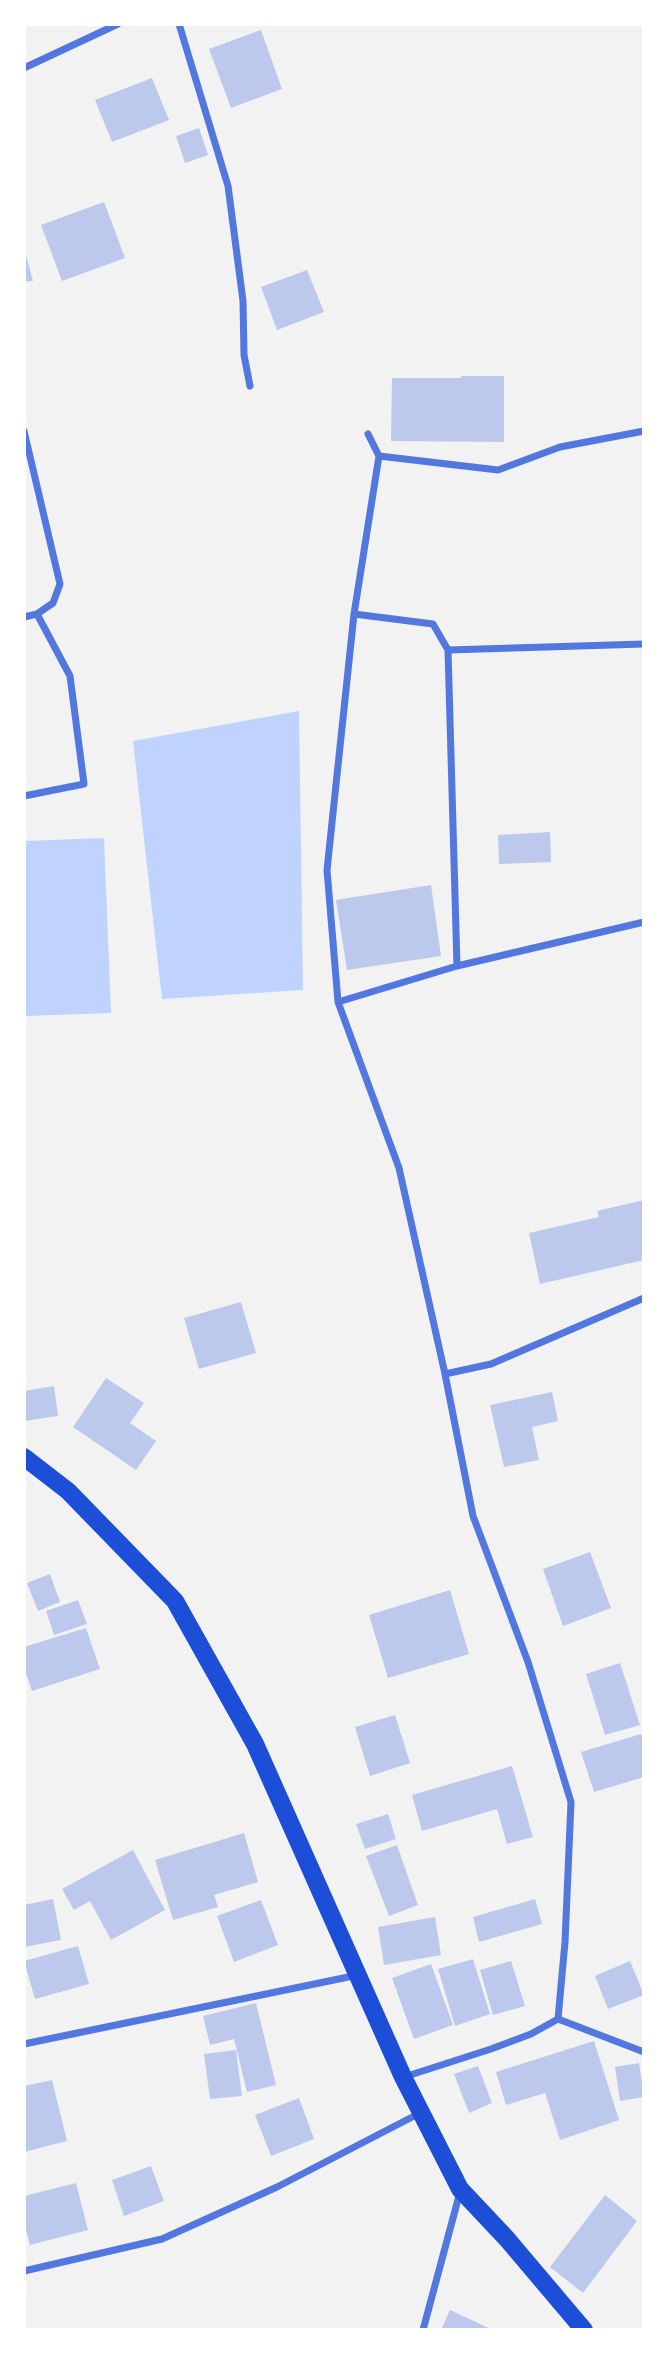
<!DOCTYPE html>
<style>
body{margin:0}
#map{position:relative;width:668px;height:2354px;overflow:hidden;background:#f2f2f2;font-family:"Roboto Serif",serif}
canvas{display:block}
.frame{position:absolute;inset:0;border:26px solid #fff;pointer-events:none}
</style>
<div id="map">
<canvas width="668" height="2354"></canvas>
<div class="frame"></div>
</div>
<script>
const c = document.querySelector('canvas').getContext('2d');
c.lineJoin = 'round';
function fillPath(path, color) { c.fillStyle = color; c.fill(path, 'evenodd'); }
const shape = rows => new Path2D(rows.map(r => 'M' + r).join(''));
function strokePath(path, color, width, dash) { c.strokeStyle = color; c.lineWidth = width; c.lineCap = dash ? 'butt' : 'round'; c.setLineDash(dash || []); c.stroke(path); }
fillPath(shape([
 [299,711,303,990,162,999,133,741],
 [104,838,111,1013,25,1016,25,841]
]), '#bfd3fe');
fillPath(shape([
 [261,30,282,89,231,108,209,49],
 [152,78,169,120,112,142,95,100],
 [199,128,208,155,185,163,176,136],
 [104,202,125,258,62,281,41,225],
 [24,247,33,281,24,282],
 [307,270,324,312,277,330,261,287],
 [461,376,504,376,504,442,391,441,392,378,461,378],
 [550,832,551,862,499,864,498,835],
 [431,885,441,956,347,970,336,900],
 [644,1200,644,1260,540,1284,529,1233,599,1217,597,1211],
 [241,1302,256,1353,199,1369,184,1318],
 [106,1378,144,1403,130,1423,156,1441,136,1470,73,1427],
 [54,1386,58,1416,24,1421,24,1391],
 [552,1392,558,1421,532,1427,539,1460,504,1467,490,1405],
 [590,1552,611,1608,563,1626,543,1569],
 [50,1574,60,1602,38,1611,27,1583],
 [450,1590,469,1654,388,1678,369,1615],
 [78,1600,87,1624,54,1635,46,1611],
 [86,1628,100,1669,32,1691,24,1668,24,1647],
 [620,1663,640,1725,605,1735,586,1674],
 [395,1715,410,1763,370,1776,355,1727],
 [641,1734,644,1742,644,1777,594,1792,581,1752],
 [512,1766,533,1837,507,1844,497,1809,422,1831,412,1795],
 [388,1814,396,1839,365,1849,356,1824],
 [244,1833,258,1882,214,1895,218,1907,173,1920,155,1860],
 [397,1845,418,1905,389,1916,366,1856],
 [133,1850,165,1910,111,1940,90,1901,74,1910,62,1889],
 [53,1899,61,1940,24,1947,24,1905],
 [535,1899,542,1924,479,1942,473,1917],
 [261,1900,278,1945,234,1962,217,1916],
 [435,1917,441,1955,384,1965,378,1927],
 [78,1946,89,1984,35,1999,24,1961],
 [473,1959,490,2014,455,2026,438,1969],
 [511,1961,525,2006,493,2015,480,1970],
 [630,1961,644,1995,608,2009,595,1976],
 [431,1964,453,2025,414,2039,392,1978],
 [256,2003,276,2085,247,2092,234,2039,210,2045,203,2016],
 [594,2041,619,2120,560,2140,545,2093,506,2105,496,2072],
 [236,2050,242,2096,210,2099,204,2054],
 [639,2063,644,2097,620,2101,615,2067],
 [478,2066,492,2103,469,2113,454,2074],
 [52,2080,67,2141,24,2152,24,2086],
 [299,2098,314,2139,271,2156,255,2115],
 [151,2166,164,2201,124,2216,112,2180],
 [76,2183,88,2230,30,2245,24,2222,24,2196],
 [605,2195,637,2221,583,2293,550,2267],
 [450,2310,493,2330,441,2330]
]), '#bdc9ec');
strokePath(shape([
 [179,24,228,186,243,301,244,355,250,386],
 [24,68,118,24],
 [24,431,60,584,53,603,37,614,24,617],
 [368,434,379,456,354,614,327,870,338,1002,399,1168,445,1374],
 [379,456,498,470,560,447,644,431],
 [354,614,433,624,448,650,457,966],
 [448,650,644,644],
 [24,796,84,784,70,676,37,614],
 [338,1002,457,966,644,922],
 [558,2019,644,2052],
 [24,2044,358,1975],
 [404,2077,491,2049,531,2034,558,2019,565,1942,571,1802,528,1662,473,1516,445,1374,491,1364,644,1298],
 [24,2271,162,2239,277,2187,420,2113],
 [423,2330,460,2192]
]), '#5277de', 7);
strokePath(shape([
 [24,1457,68,1491,175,1601,255,1744,403,2077,460,2189,507,2239,584,2330]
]), '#1d4ed8', 18);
</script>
